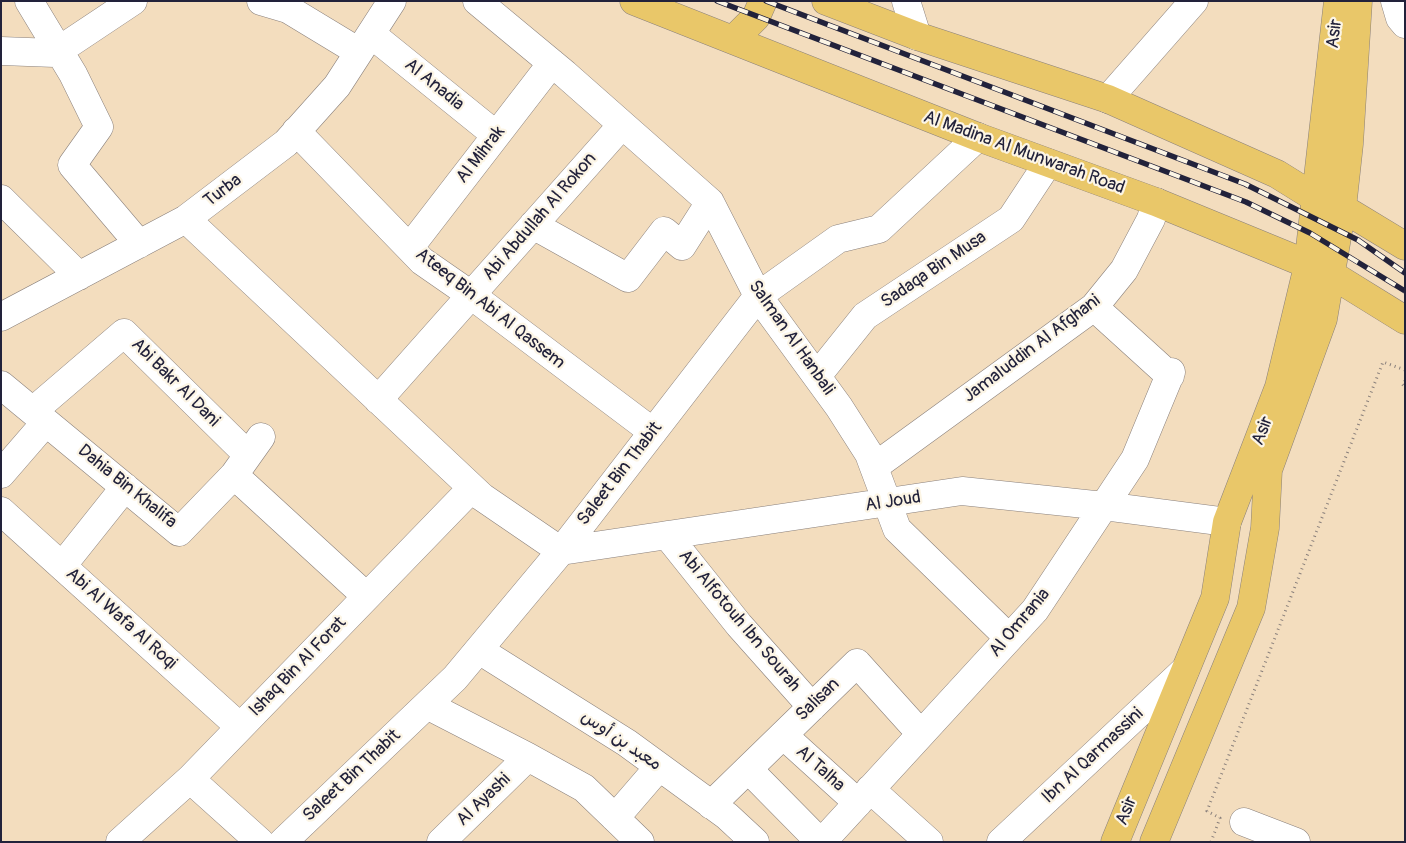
<!DOCTYPE html>
<meta charset="utf-8">
<style>
body{margin:0}
#map{position:relative;width:1406px;height:843px;overflow:hidden;background:#f3ddbe;font-family:Pangolin,sans-serif}
canvas{display:block}
.frame{position:absolute;inset:0;border:2px solid #22223b;pointer-events:none}
</style>
<div id="map">
<canvas width="1406" height="843"></canvas>
<div class="frame"></div>
</div>
<script>
const c = document.querySelector('canvas').getContext('2d');
c.lineJoin = 'round';
const shape = rows => new Path2D(rows.map(r => 'M' + r).join(''));
function strokePath(path, color, width, dash) { c.strokeStyle = color; c.lineWidth = width; c.lineCap = dash ? 'butt' : 'round'; c.setLineDash(dash || []); c.stroke(path); }
function label(font, color, halo, rows, align = 'center') {
  c.font = font + ' Pangolin,"Playpen Sans Arabic",sans-serif'; c.lineWidth = 4.5; c.setLineDash([]); c.textBaseline = 'middle'; c.strokeStyle = halo; c.fillStyle = color; for (const [text, x, y, turn = 0] of rows) {
    c.save(); c.translate(x, y); c.rotate((+turn || 0) * Math.PI / 180); c.textAlign = isNaN(turn) ? turn : align; if (halo) c.strokeText(text, 0, 0); c.fillText(text, 0, 0); c.restore();
  }
}
const minor = shape([
 [29,1,73,74,99,127,72,165,139,244],
 [261,1,288,9,359,52],
 [477,1,565,74,710,202,758,296,839,407,869,454,897,529,1009,638],
 [906,1,917,36],
 [1395,1,1400,18,1405,24],
 [371,34,496,135],
 [1,51,55,53,133,1],
 [1108,99,1194,1],
 [296,131,422,261,471,295,653,432],
 [1,199,79,276],
 [186,219,482,497,561,551,962,491,1104,506,1227,522],
 [533,225,628,278,664,231,682,246,710,202],
 [410,247,552,63],
 [1094,307,1170,376],
 [1,317,186,219,286,143,337,86,392,1],
 [817,376,865,316,1011,219,1048,163],
 [1,385,179,532,234,475,261,437],
 [378,400,622,125],
 [33,411,124,333,248,455],
 [874,467,1094,307,1124,270,1151,219,1156,202],
 [1,474,46,422],
 [234,475,366,596],
 [1,511,240,727],
 [667,535,739,625,812,707],
 [62,566,125,487],
 [479,650,627,743,727,816,755,842],
 [427,705,528,757],
 [783,735,858,803],
 [748,769,820,842],
 [190,779,260,842],
 [870,789,929,842],
 [711,805,857,663,921,734],
 [615,818,659,767],
 [1244,822,1296,842],
 [120,842,190,779,472,488],
 [283,842,455,678,561,551,758,296,838,239,879,229,978,137],
 [441,842,528,757,584,788,640,842],
 [822,842,1035,610,1135,459,1171,372],
 [1001,842,1185,670]
]);
const major = shape([
 [634,1,978,137,1156,202,1329,273,1405,320],
 [826,1,917,36,1108,99,1277,174,1314,197,1342,208,1405,246],
 [733,40,756,17,763,1],
 [1115,842,1215,598,1227,522,1279,387,1308,266,1338,1],
 [1154,842,1251,608,1265,528,1268,470,1323,319,1342,208,1349,144,1358,1]
]);
strokePath(minor, '#8a807c', 29);
strokePath(major, '#8a807c', 29);
strokePath(shape([
 [1405,381,1402,384,1405,387],
 [1211,842,1220,818,1207,811,1383,362,1405,370]
]), '#8a807c', 3, [1, 4]);
strokePath(minor, '#fff', 28);
strokePath(major, '#e9c769', 28);
const rail = shape([
 [717,1,1246,202,1310,233,1405,291],
 [766,1,1245,184,1358,240,1405,273]
]);
strokePath(rail, '#22223b', 5.5);
strokePath(rail, '#fcf5e5', 4, [11]);
label('18px', '#22223b', '#fcf5e5', [
 ["Asir",1335,34,-83],
 ["Al Anadia",434,85,39],
 ["Al Madina Al Munwarah Road",1024,153,20],
 ["Al Mihrak",481,155,-52],
 ["Turba",223,191,-37],
 ["Abi Abdullah Al Rokon",540,217,-49],
 ["Sadaqa Bin Musa",934,270,-34],
 ["Ateeq Bin Abi Al Qassem",490,309,38],
 ["Salman Al Hanbali",791,338,55],
 ["Jamaluddin Al Afghani",1032,349,-37],
 ["Abi Bakr Al Dani",175,383,45],
 ["Asir",1263,431,-69],
 ["Saleet Bin Thabit",620,474,-52],
 ["Dahia Bin Khalifa",127,487,39],
 ["Al Joud",893,502,-9],
 ["Abi Al Wafa Al Roqi",121,619,42],
 ["Abi Alfotouh Ibn Sourah",739,621,50],
 ["Al Omrania",1020,623,-50],
 ["Ishaq Bin Al Forat",298,667,-46],
 ["Salisan",818,700,-44],
 ["معبد بن أوس",621,741,34],
 ["Ibn Al Qarmassini",1093,756,-43],
 ["Al Talha",820,769,42],
 ["Saleet Bin Thabit",352,776,-43],
 ["Al Ayashi",484,800,-44],
 ["Asir",1127,811,-68]
]);
</script>
